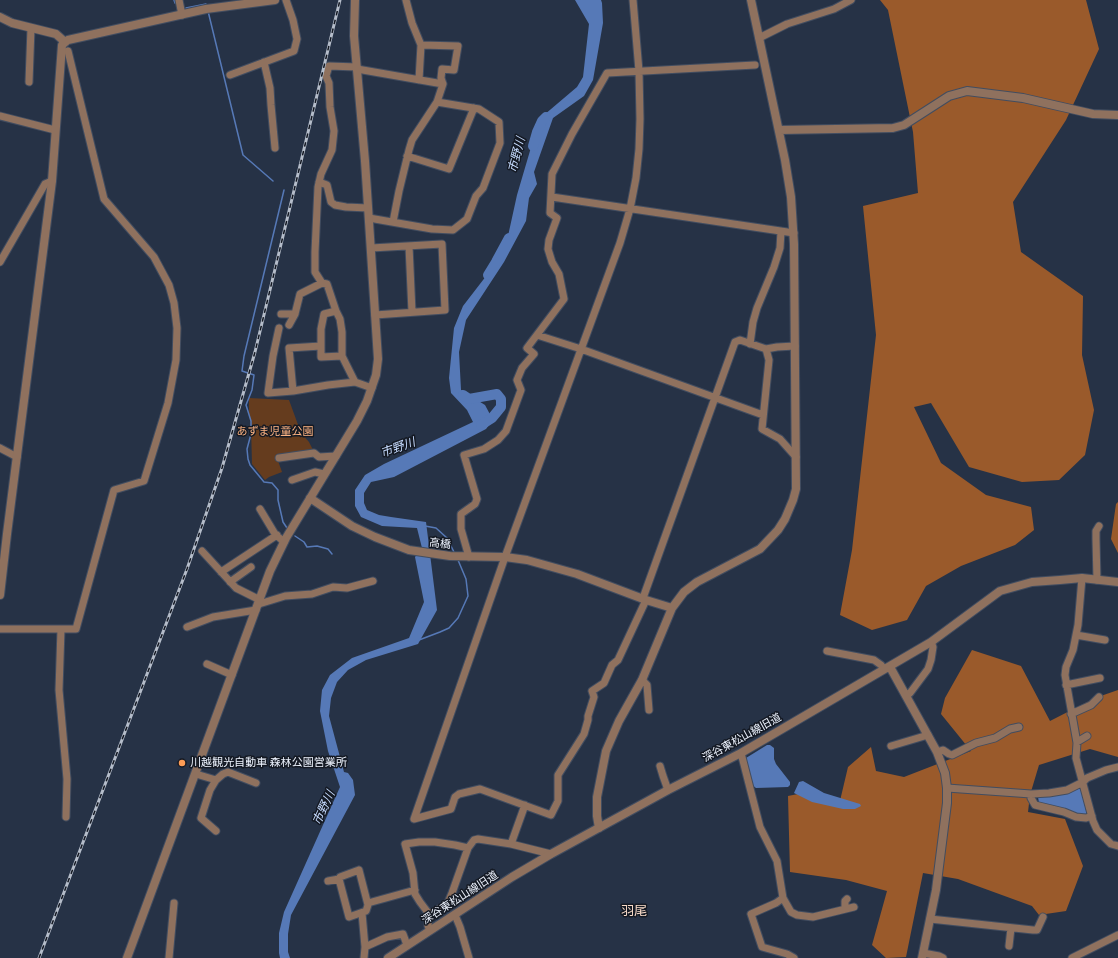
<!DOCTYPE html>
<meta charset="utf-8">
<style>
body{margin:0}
canvas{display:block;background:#263246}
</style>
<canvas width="1118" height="958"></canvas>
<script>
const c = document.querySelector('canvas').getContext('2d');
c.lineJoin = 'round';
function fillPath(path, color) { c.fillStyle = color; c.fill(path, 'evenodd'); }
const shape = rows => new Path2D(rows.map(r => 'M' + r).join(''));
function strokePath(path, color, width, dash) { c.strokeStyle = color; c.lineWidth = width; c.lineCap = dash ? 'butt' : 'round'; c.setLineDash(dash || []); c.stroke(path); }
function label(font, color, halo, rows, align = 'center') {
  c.font = font + ' "Open Sans","Noto Sans JP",sans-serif'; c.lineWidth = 3; c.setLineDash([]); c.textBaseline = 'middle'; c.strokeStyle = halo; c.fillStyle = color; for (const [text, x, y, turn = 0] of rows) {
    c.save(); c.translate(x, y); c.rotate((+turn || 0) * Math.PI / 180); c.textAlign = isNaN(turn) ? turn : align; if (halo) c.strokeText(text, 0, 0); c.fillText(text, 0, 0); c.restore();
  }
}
fillPath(shape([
 [249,398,289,400,301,433,309,442,313,450,277,458,282,472,269,477,265,480,252,464,251,426,249,414]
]), '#653c1e');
fillPath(shape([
 [880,0,1086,0,1099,49,1066,120,1013,202,1021,252,1083,296,1082,355,1094,410,1085,455,1059,480,1022,482,969,467,931,403,914,407,941,463,986,495,1031,507,1034,530,1015,545,961,566,926,586,907,620,872,630,840,615,852,550,876,335,863,206,918,193,913,132,888,10],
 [1118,502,1118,553,1111,539,1116,504],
 [972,650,1021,666,1050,721,1095,698,1118,690,1118,757,1090,749,1039,765,1030,795,1028,812,1065,819,1083,866,1066,911,1039,915,1032,906,958,879,923,873,906,957,886,958,872,945,887,891,846,880,790,872,788,796,808,792,839,805,848,767,871,747,876,771,904,777,971,751,941,714,945,698]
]), '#9a5a2b');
fillPath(shape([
 [575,0,601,0,602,3,603,23,593,80,584,96,553,118,534,172,537,184,529,198,526,221,504,262,466,320,459,352,461,390,485,405,493,420,486,429,394,477,371,482,364,493,364,503,367,510,379,515,391,517,426,522,437,610,418,644,366,660,348,670,337,682,331,698,329,716,344,772,348,773,353,780,355,795,291,915,288,934,288,952,290,958,280,958,279,953,279,933,284,912,340,787,328,751,320,711,322,690,330,675,352,658,409,638,424,602,415,557,422,548,417,528,382,526,361,517,355,506,355,490,365,475,384,464,473,422,467,410,451,393,449,378,454,328,463,306,500,258,508,236,517,195,532,144,544,115,577,87,583,77,589,24],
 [767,745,770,745,774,748,774,759,776,764,790,782,790,785,788,787,756,788,752,785,746,758],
 [803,781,824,793,860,804,861,806,855,809,843,809,812,802,794,793,799,782],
 [1078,789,1081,789,1087,815,1077,815,1039,803,1038,797,1068,793]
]), '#5679b7');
strokePath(shape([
 [174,0,175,3],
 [186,8,206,4,207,6],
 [208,11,243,155,273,181],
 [284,190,244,356,242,371,254,375,252,390,246,405,251,421,251,434,247,449,248,459,250,465,264,482,272,483,278,490,278,500,283,522,287,528],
 [425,526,436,528,447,538,454,552],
 [295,536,304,542,307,547,317,546,328,549,332,554],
 [419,640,440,632,449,628,458,618,468,596,466,579,458,560]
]), '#5679b7', 1.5);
strokePath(shape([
 [533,146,537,132,542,121,546,117],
 [488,275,496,262,509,238],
 [463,395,469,399,497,394,501,399,501,407,492,418,481,425]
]), '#5679b7', 10);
const minor = shape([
 [179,0,182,15],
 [406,0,412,23,421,45,419,80],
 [633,0,639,71,640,119,639,149,636,178,630,209,620,243,505,557,414,819,451,809,455,797,459,794,480,789,551,815,558,801,558,775,584,734,588,720,588,716,594,697,592,691,604,683,612,665,618,660,646,600],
 [759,38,787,24,834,9,851,0],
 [264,62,270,88,271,105,275,148],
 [357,67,329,66,326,76,329,83,330,107,334,131,332,150,321,174,318,187,315,252,315,272,322,283,327,284,336,311,340,319,342,332,342,356,355,382,372,388],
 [357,69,443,84],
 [230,75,294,51,297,39,293,20,286,0],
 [29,82,31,28],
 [0,116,55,130],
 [407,156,449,169,474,108],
 [319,182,327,185,331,202,335,205,346,207,368,208],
 [552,197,794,233],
 [369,218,432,229,453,230,467,219,476,196,483,188,500,143,499,122,479,109,437,102],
 [393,222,399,191,409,150,412,140,437,102,443,84,441,78,442,69,454,70,458,46,421,45],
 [409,246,412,312],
 [371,248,442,244,445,310,375,315],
 [0,262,45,184,52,181],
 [336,311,324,314,321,329,321,357,342,356],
 [281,314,295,314,300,294,322,283],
 [289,325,295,314],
 [279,328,273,356,268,393,293,391,328,385,355,382],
 [537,335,581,349,763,415],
 [750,344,753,322,757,308,774,267,780,248,781,231],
 [766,349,769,360,762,429,780,439,796,457],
 [293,391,289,348,321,346],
 [0,448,17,457],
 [279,458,314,453,319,457,336,456],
 [292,480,315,472,324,474],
 [260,509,275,534,284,542],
 [202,551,236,588,260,600],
 [469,557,461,529,461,514,475,504,477,499,464,455,484,449,498,440,506,431,521,390,517,380,522,368,534,354,527,348,564,299,559,274,552,262,548,249,549,240,557,218,550,213,552,174,572,134,607,73,755,65],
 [221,572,277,535],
 [1082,578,1078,625,1073,650,1066,667,1065,675,1077,743,1076,758,1093,821,1097,830,1111,844,1118,846],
 [1097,580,1096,539,1096,531,1099,526],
 [230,582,251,567],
 [643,598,735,342,740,340,766,349,777,347,795,346],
 [259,604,285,596,312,594,333,587,347,588,373,581],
 [187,627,213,617,256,610],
 [0,629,61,629,59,690,67,779,66,817],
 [61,629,76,629,114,490,144,481,168,403,176,360,177,328,174,303,169,285,154,257,104,199,68,51],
 [1076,635,1105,640],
 [827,651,874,660,881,665,884,669],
 [207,664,232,675],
 [642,680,647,685,649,710],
 [1066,685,1100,678],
 [906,695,910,693,928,669,931,660,933,647,931,642],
 [1071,714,1091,705,1099,697],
 [1077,742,1087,736],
 [891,746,928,735],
 [937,752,943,750,949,754,952,755,976,743,995,738,1010,729,1019,727],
 [741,753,760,827,777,861,783,898,791,912,797,915,813,917,854,907],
 [660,766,663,776,668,790],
 [196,774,216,780,223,774,228,772,256,783],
 [216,780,210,790,201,818,216,831],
 [947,788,1031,794,1049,793,1067,790,1083,782,1087,778,1106,770,1118,767],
 [1031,794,1031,798,1035,805,1064,812,1076,817,1086,818,1092,816],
 [511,844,525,805],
 [359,870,368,905,366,911,349,917,339,879,340,877,359,870],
 [328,881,339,879],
 [783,898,776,903,751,914,762,947,787,954,794,958],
 [368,903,415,890],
 [845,909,845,901,847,899],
 [362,913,365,947],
 [429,914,447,905,452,893,468,848,474,840,478,839,511,844,551,854],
 [455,915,460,927,469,958],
 [930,919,1033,930,1037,930,1043,917],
 [430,930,428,926,429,914,420,902,415,894,413,873,405,844,419,842,435,842,455,845,468,848],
 [1009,946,1011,928],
 [923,953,939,956,943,958],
 [169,958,174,903],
 [364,958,365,947,387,937,403,934,407,945],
 [1072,958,1118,935]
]);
const tertiary = shape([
 [0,17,12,23,56,34,65,42],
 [779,130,893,128,904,125,949,96,967,91,1023,98,1093,114,1118,115],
 [310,498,352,526,375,537,409,550,450,556,505,557,527,560,577,574,646,600,672,608],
 [0,595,7,534,52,181,62,45,68,40,206,9,275,0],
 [890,667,937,752,945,773,947,788,947,803,936,890,922,958],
 [599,828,597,816,597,797,606,751,619,721,642,680,672,608,684,592,697,582,760,549,778,530,785,519,793,500,796,489,794,244,791,197,785,160,751,0],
 [127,958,270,571,286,538,357,421,367,401,376,375,378,359,365,161,354,36,355,0],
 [388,958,512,877,551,854,668,790,741,753,931,642,1000,591,1032,582,1060,580,1082,578,1118,582]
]);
strokePath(minor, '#424d60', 9);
strokePath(tertiary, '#424d60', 10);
strokePath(minor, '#8f715e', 7);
strokePath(tertiary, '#8f715e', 8);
const rail = shape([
 [39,958,187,569,222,468,255,352,340,0]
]);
strokePath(rail, '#b5bdca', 3);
strokePath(rail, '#141923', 1.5, [4.5]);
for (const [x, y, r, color] of [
 [182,763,4,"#fd9c56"]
]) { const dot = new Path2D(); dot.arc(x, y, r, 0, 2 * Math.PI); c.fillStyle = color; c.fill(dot); strokePath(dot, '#141923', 1.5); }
label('11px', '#ffb584', '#141923', [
 ["あずま児童公園",275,432]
]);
label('11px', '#edf3fe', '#141923', [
 ["高橋",440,544,7],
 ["深谷東松山線旧道",742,738,-29],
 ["深谷東松山線旧道",460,898,-33]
]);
label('11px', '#edf3fe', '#141923', [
 ["川越観光自動車 森林公園営業所",190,763]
], 'left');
label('italic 12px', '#c4d9fc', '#141923', [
 ["市野川",517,155,-75],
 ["市野川",398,448,-20],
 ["市野川",324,808,-65]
]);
label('13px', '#f7dac8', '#141923', [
 ["羽尾",634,911]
]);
</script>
